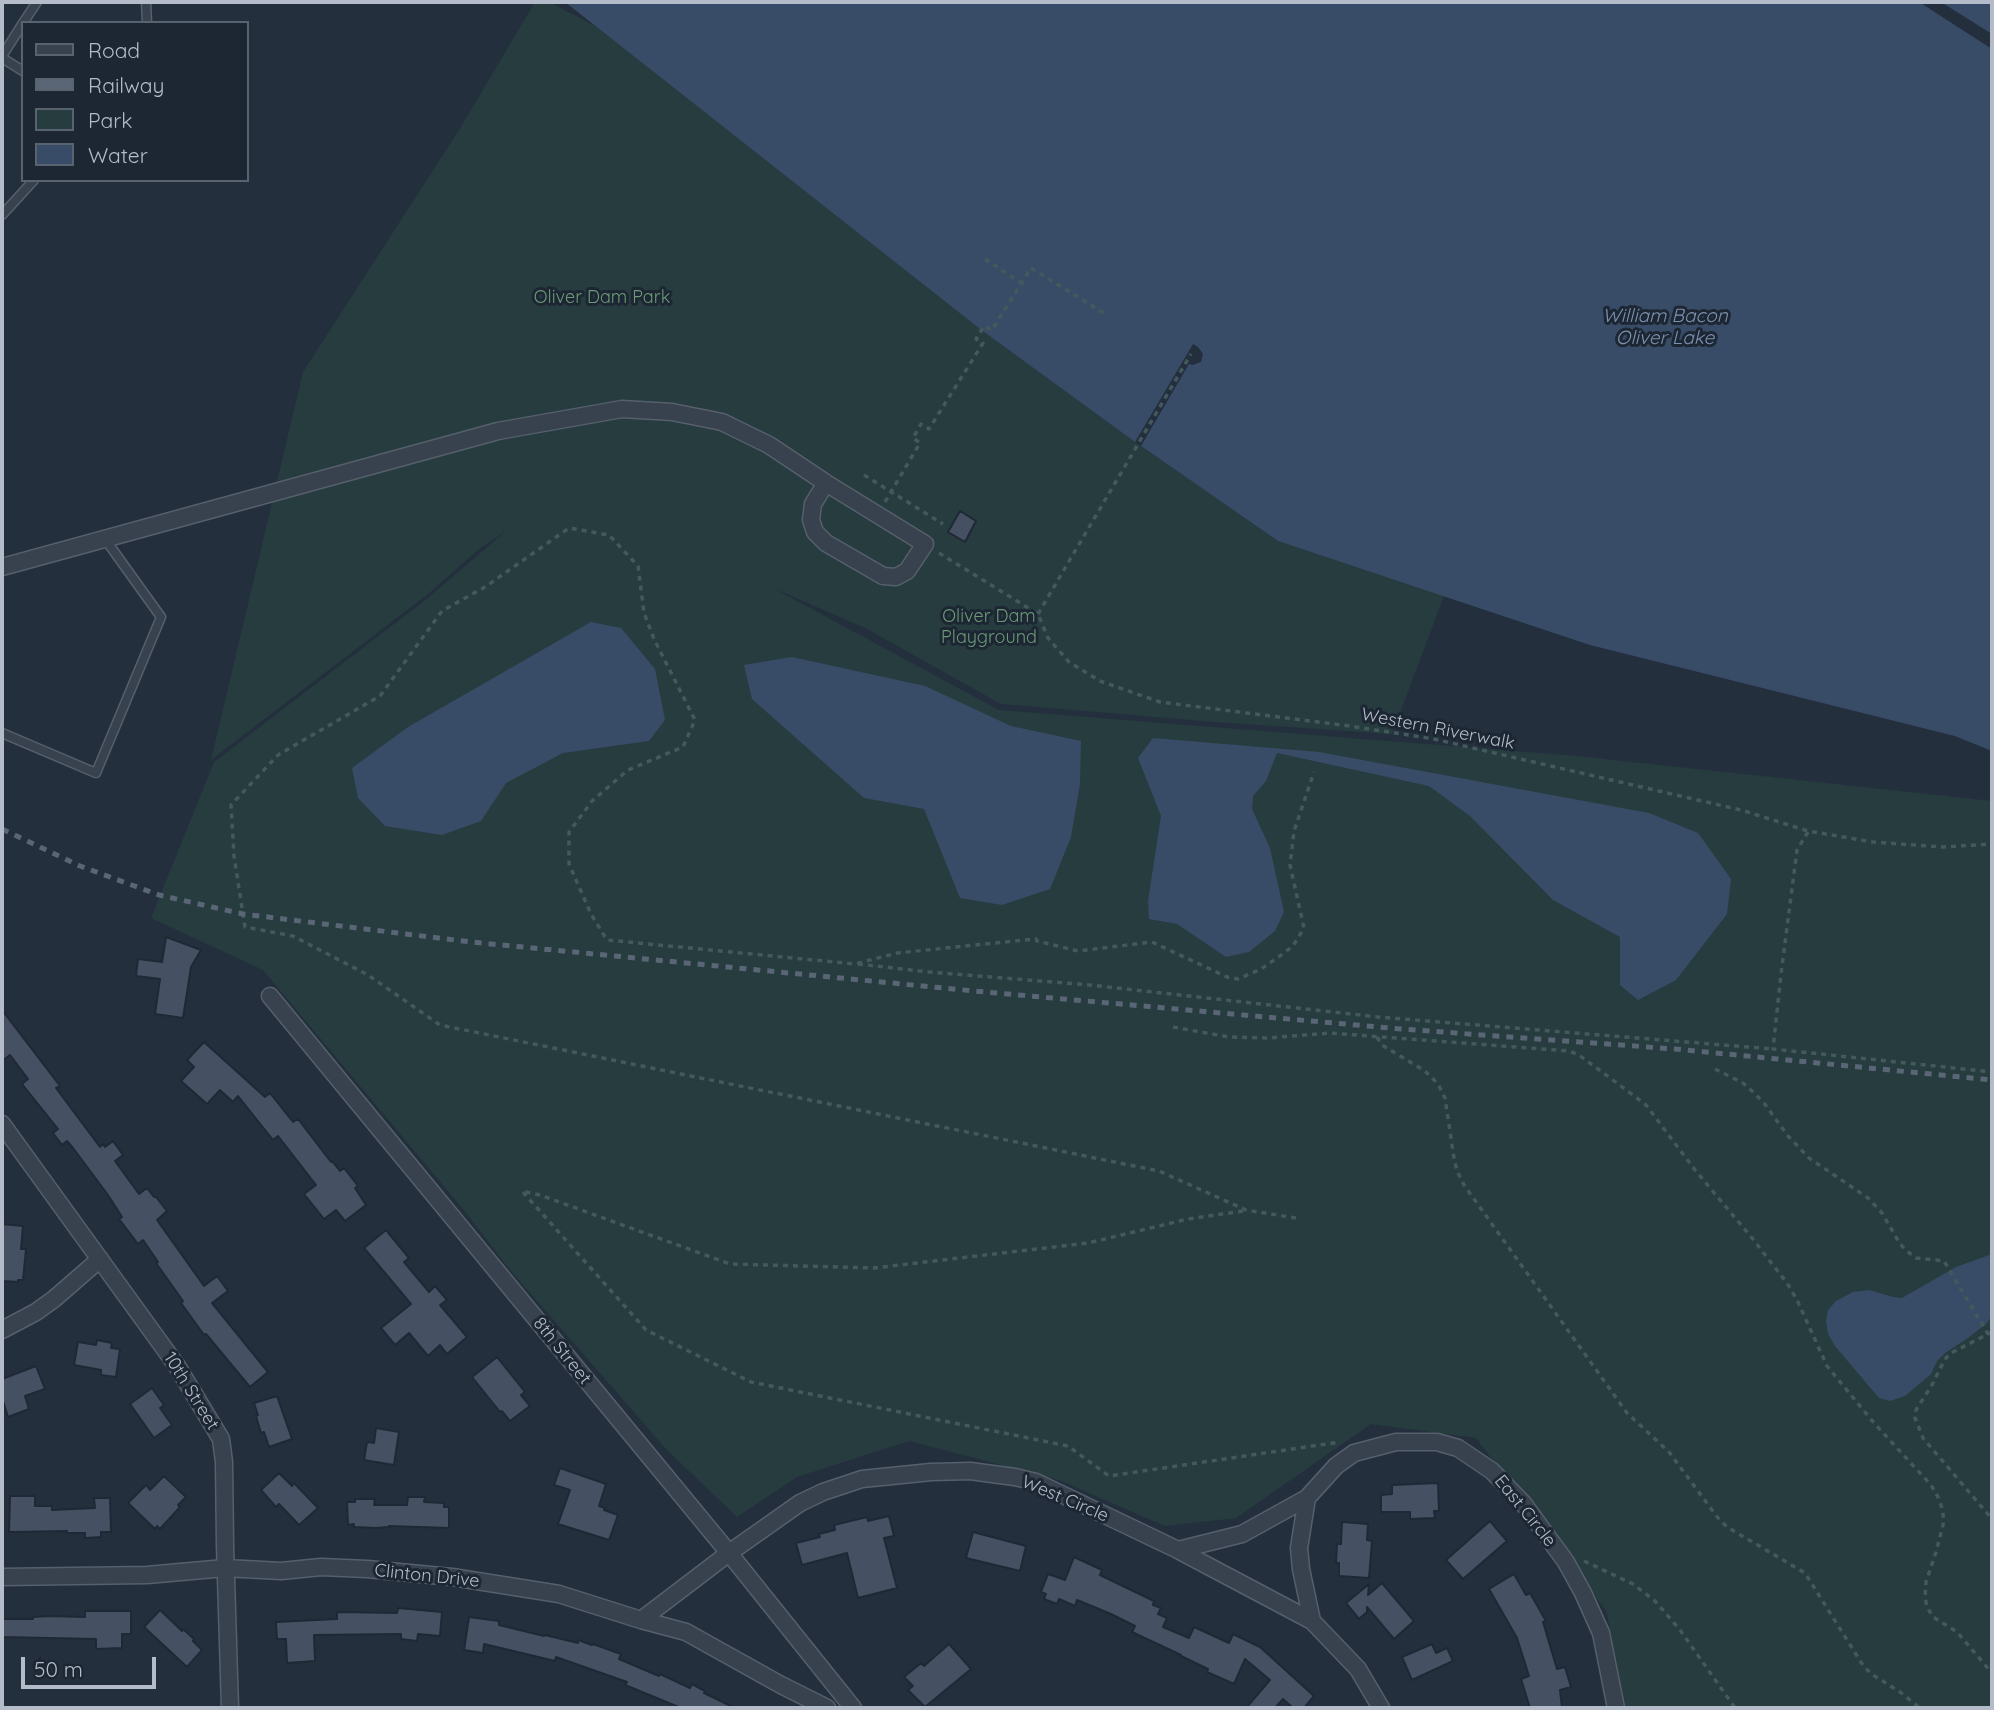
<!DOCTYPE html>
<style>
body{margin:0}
#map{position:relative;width:1994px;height:1710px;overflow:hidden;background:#242f3e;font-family:Quicksand,sans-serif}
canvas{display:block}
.frame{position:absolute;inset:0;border:4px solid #b4bcc9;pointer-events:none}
.legend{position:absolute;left:21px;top:21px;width:228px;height:161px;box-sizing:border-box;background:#1d2633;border:2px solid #59626f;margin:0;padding:9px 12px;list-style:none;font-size:21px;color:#b4bcc9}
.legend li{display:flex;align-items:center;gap:14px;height:35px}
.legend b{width:35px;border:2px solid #59626f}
.scale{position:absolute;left:21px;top:1657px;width:135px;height:32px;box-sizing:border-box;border:4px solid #b4bcc9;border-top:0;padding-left:9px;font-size:21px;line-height:24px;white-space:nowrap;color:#b4bcc9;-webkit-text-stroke:5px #1d2633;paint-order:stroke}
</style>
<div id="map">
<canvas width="1994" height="1710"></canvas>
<div class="frame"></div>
<ul class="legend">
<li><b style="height:9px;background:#38414e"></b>Road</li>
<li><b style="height:9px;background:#5a6575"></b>Railway</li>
<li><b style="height:19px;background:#263c3f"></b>Park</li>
<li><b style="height:19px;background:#394c67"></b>Water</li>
</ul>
<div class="scale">50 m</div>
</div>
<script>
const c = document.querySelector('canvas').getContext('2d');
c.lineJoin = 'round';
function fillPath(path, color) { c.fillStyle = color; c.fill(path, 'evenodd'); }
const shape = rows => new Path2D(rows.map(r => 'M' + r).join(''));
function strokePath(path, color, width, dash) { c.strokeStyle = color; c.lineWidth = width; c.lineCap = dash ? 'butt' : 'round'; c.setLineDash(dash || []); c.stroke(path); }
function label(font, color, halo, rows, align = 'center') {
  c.font = font + ' Quicksand,sans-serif'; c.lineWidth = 6; c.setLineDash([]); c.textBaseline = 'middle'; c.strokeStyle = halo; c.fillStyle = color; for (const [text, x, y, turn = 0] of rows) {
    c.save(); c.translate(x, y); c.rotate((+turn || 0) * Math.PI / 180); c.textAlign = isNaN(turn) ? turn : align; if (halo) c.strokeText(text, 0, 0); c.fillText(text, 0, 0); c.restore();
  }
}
fillPath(shape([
 [535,2,549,2,597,27,980,329,1135,442,1278,541,1444,596,1392,734,1215,722,1001,704,865,628,773,588,999,710,1577,756,1992,801,1992,1708,1622,1708,1607,1612,1476,1438,1371,1424,1236,1518,1165,1526,1059,1480,909,1441,797,1477,737,1517,667,1450,510,1270,467,1214,263,970,151,918,214,762,428,598,506,531,479,549,428,594,211,760,303,372,459,130]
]), '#263c3f');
fillPath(shape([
 [565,2,1919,2,1992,49,1992,751,1955,736,1590,645,1278,541,1141,446,1189,364,1193,365,1201,362,1203,354,1198,347,1193,344,1135,442,980,329],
 [1941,2,1992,2,1992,34],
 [591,622,621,628,655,669,665,720,649,741,563,753,506,783,481,821,442,835,385,826,358,798,352,768,408,727],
 [792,657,925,686,1011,726,1081,741,1080,784,1071,837,1050,889,1002,905,960,898,924,809,864,798,752,699,744,665],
 [1153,738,1319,752,1649,813,1698,833,1731,879,1727,914,1676,980,1638,1000,1620,985,1620,937,1553,900,1470,816,1429,786,1277,753,1266,781,1253,796,1252,809,1270,848,1284,912,1275,931,1249,952,1226,957,1177,924,1149,919,1148,901,1161,816,1138,758],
 [1992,1254,1992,1315,1987,1323,1968,1338,1945,1353,1937,1361,1931,1374,1905,1396,1890,1401,1879,1398,1835,1346,1828,1334,1826,1321,1828,1310,1836,1301,1853,1292,1869,1290,1893,1297,1902,1298,1956,1267]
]), '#394c67');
const building = shape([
 [960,511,976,521,965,542,948,532,960,511],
 [166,937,201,950,191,967,183,1018,155,1014,160,979,136,976,138,959,162,962,166,937],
 [2,1010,60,1086,56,1088,100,1147,103,1144,105,1147,113,1141,123,1155,115,1161,139,1194,147,1188,154,1197,156,1197,167,1211,157,1220,204,1286,217,1276,228,1291,212,1303,268,1372,250,1387,206,1334,204,1335,181,1303,183,1301,156,1263,158,1262,143,1240,138,1244,119,1219,122,1217,108,1195,73,1148,67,1141,62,1145,53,1133,58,1129,22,1084,28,1079,10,1055,2,1061,2,1010],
 [204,1042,265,1097,270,1093,293,1122,298,1119,331,1162,332,1161,340,1171,344,1168,358,1186,355,1188,366,1205,345,1221,336,1210,324,1219,304,1194,316,1185,278,1136,273,1140,238,1096,233,1102,220,1090,207,1104,181,1081,194,1067,187,1060,204,1042],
 [2,1224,23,1226,21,1249,26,1249,23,1280,18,1280,18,1282,2,1281,2,1224],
 [386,1230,409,1258,404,1262,429,1292,435,1286,447,1300,440,1305,467,1337,447,1354,440,1345,428,1356,409,1333,395,1345,381,1328,411,1304,364,1248,386,1230],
 [97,1340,112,1343,111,1348,120,1349,116,1377,101,1375,101,1370,74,1365,78,1342,96,1345,97,1340],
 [497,1357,525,1392,521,1395,530,1406,510,1421,502,1411,500,1412,472,1377,497,1357],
 [36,1366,45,1389,25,1396,29,1409,8,1417,2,1398,2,1379,36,1366],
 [152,1388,164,1405,160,1408,172,1425,154,1438,130,1404,152,1388],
 [277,1396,292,1439,269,1447,264,1432,261,1433,256,1416,258,1415,254,1403,277,1396],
 [376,1428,399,1432,394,1465,364,1460,367,1442,374,1443,376,1428],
 [560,1468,606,1484,599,1506,605,1508,604,1510,618,1515,609,1540,558,1524,570,1490,554,1485,560,1468],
 [279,1473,292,1486,294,1483,318,1508,299,1525,279,1504,276,1507,261,1490,279,1473],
 [164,1476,186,1497,178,1505,180,1507,160,1529,157,1526,155,1529,128,1503,146,1485,150,1490,164,1476],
 [1438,1483,1439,1511,1434,1511,1435,1518,1410,1519,1410,1512,1381,1512,1381,1495,1392,1494,1392,1485,1438,1483],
 [10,1496,35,1496,35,1506,52,1506,52,1510,95,1508,94,1498,110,1498,111,1532,101,1532,101,1537,85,1538,85,1533,67,1533,67,1531,9,1532,10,1496],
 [408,1497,425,1497,424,1502,444,1503,444,1507,449,1507,449,1528,389,1526,389,1527,376,1528,354,1527,354,1524,348,1525,347,1502,355,1502,355,1499,375,1499,374,1505,407,1505,408,1497],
 [889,1516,894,1536,884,1538,897,1588,858,1598,847,1553,802,1565,796,1543,820,1537,819,1534,835,1530,834,1525,867,1517,868,1521,889,1516],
 [1490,1521,1507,1541,1463,1579,1446,1560,1490,1521],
 [1342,1522,1368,1524,1367,1540,1372,1541,1369,1578,1339,1576,1339,1563,1336,1563,1337,1544,1341,1544,1342,1522],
 [973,1532,1026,1546,1020,1571,966,1558,973,1532],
 [1074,1557,1102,1570,1100,1575,1154,1601,1153,1605,1161,1608,1158,1614,1167,1618,1163,1627,1189,1638,1194,1627,1229,1643,1233,1634,1260,1647,1314,1696,1304,1708,1293,1708,1283,1699,1275,1708,1246,1708,1270,1680,1245,1659,1234,1684,1207,1672,1208,1669,1181,1656,1181,1655,1132,1632,1135,1626,1111,1614,1077,1600,1075,1606,1059,1599,1057,1604,1044,1599,1046,1594,1041,1592,1048,1574,1065,1580,1074,1557],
 [1514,1574,1526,1595,1530,1593,1546,1621,1543,1622,1557,1669,1565,1667,1571,1687,1560,1690,1562,1708,1530,1708,1521,1679,1529,1676,1517,1638,1489,1589,1514,1574],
 [1382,1583,1414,1621,1394,1639,1367,1607,1367,1612,1359,1619,1346,1603,1369,1584,1368,1595,1382,1583],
 [398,1608,442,1612,440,1636,418,1634,417,1641,401,1639,401,1634,314,1635,315,1661,287,1663,286,1639,277,1639,276,1622,337,1619,337,1612,397,1613,398,1608],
 [160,1610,182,1631,183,1629,194,1639,193,1641,202,1650,187,1667,144,1627,160,1610],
 [85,1611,131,1611,131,1634,122,1634,122,1648,96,1649,96,1639,2,1637,2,1619,33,1619,33,1617,49,1616,85,1617,85,1611],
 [469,1617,499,1621,499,1625,544,1636,545,1635,578,1643,578,1640,592,1645,593,1644,621,1654,619,1659,659,1676,660,1674,690,1688,692,1684,705,1691,704,1693,735,1708,681,1708,625,1685,627,1682,556,1657,555,1661,484,1644,483,1653,464,1650,469,1617],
 [949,1644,971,1669,925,1707,908,1690,913,1686,904,1677,921,1663,924,1666,949,1644],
 [1432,1644,1436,1653,1447,1648,1453,1661,1412,1680,1402,1657,1432,1644]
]);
fillPath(building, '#455162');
strokePath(building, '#1f2835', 2);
const service = shape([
 [146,2,147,23],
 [23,23,37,2],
 [2,56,23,23],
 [2,58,23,71],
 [2,215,34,180],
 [2,733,96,773,161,617,105,539]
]);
const minor = shape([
 [2,567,498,431,622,409,672,412,722,422,769,445,826,483,925,544,907,571,896,577,883,576,826,543,815,532,811,520,813,504,826,483],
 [270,996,729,1553,853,1708],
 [2,1124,177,1366,221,1439,224,1462,225,1545,230,1708],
 [2,1330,36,1312,54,1299,100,1259],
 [1178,1550,1242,1534,1307,1498],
 [2,1577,147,1575,225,1568,281,1571,321,1567,367,1569,452,1577,559,1594,641,1620,686,1632,781,1685,827,1708],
 [641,1620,729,1553,800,1503,823,1492,862,1479,931,1472,970,1471,1015,1477,1036,1482,1178,1550,1312,1621,1358,1669,1381,1708],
 [1312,1621,1301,1569,1299,1548,1307,1498,1336,1466,1354,1453,1396,1442,1437,1442,1458,1448,1492,1471,1523,1503,1566,1562,1583,1593,1601,1633,1616,1708]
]);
strokePath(service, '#565f6c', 11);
strokePath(minor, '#565f6c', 19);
strokePath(shape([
 [985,259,1021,283],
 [864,475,943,524],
 [885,502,920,443,913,438,921,424,929,429,983,343,976,339,984,326,992,330,1031,268,1107,315],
 [939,553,1038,614,1048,638,1069,662,1100,681,1160,702,1350,726,1434,739,1741,810,1808,831,1873,842,1942,847,1992,844],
 [1038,614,1191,354],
 [1808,832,1797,850,1781,974,1773,1049,1992,1072],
 [858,964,929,972,1090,985,1378,1017,1773,1049],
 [1173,1027,1229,1037,1268,1038,1330,1033,1569,1051,1579,1055,1637,1098,1646,1105,1695,1170,1752,1238,1787,1283,1797,1300,1827,1366,1874,1423,1931,1485,1938,1497,1942,1508,1944,1521,1936,1552,1926,1582,1925,1597,1927,1607,1933,1617,1957,1632,1992,1673],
 [1377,1037,1382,1045,1425,1071,1438,1084,1445,1098,1454,1158,1457,1171,1464,1185,1627,1413,1669,1452,1718,1518,1727,1527,1805,1573,1864,1667,1873,1675,1900,1692,1920,1708],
 [1715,1069,1743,1083,1753,1092,1764,1103,1788,1136,1809,1158,1868,1198,1882,1213,1900,1244,1908,1252,1916,1258,1944,1261,1988,1334],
 [1243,1211,1188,1219,1088,1243,874,1268,730,1264,540,1195,522,1191,646,1330,751,1382,1068,1446,1109,1476,1340,1442],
 [1296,1218,1246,1210,1159,1171,440,1025,368,975,293,936,245,927,234,856,231,805,278,755,380,696,442,611,485,587,569,528,609,535,638,566,644,613,654,639,695,720,683,747,628,770,592,801,569,832,569,864,591,914,607,940,855,964,897,953,1036,939,1037,941,1078,951,1152,942,1227,977,1238,979,1261,969,1277,958,1293,946,1304,928,1290,865,1294,831,1314,772],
 [1992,1332,1951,1353,1945,1359,1932,1385,1916,1410,1915,1418,1923,1438,1992,1519],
 [1584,1561,1633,1584,1655,1601,1680,1630,1735,1708]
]), '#44595c', 3.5, [5, 5]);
strokePath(service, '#38414e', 8);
strokePath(minor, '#38414e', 16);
strokePath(shape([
 [2,829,80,866,159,895,243,914,471,942,974,991,1401,1029,1675,1049,1992,1080]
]), '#5a6575', 5, [7, 7]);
label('18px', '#6b9a76', '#1d2633', [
 ["Oliver Dam Park",602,298],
 ["Oliver Dam",989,617],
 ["Playground",989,638]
]);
label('18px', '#b4bcc9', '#1d2633', [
 ["Western Riverwalk",1438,729,11],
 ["8th Street",562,1351,51],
 ["10th Street",191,1391,58],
 ["West Circle",1065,1499,23],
 ["East Circle",1525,1511,51],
 ["Clinton Drive",427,1576,6]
]);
label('italic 19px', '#7c92b1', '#1d2633', [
 ["William Bacon",1665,316],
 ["Oliver Lake",1665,338]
]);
</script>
